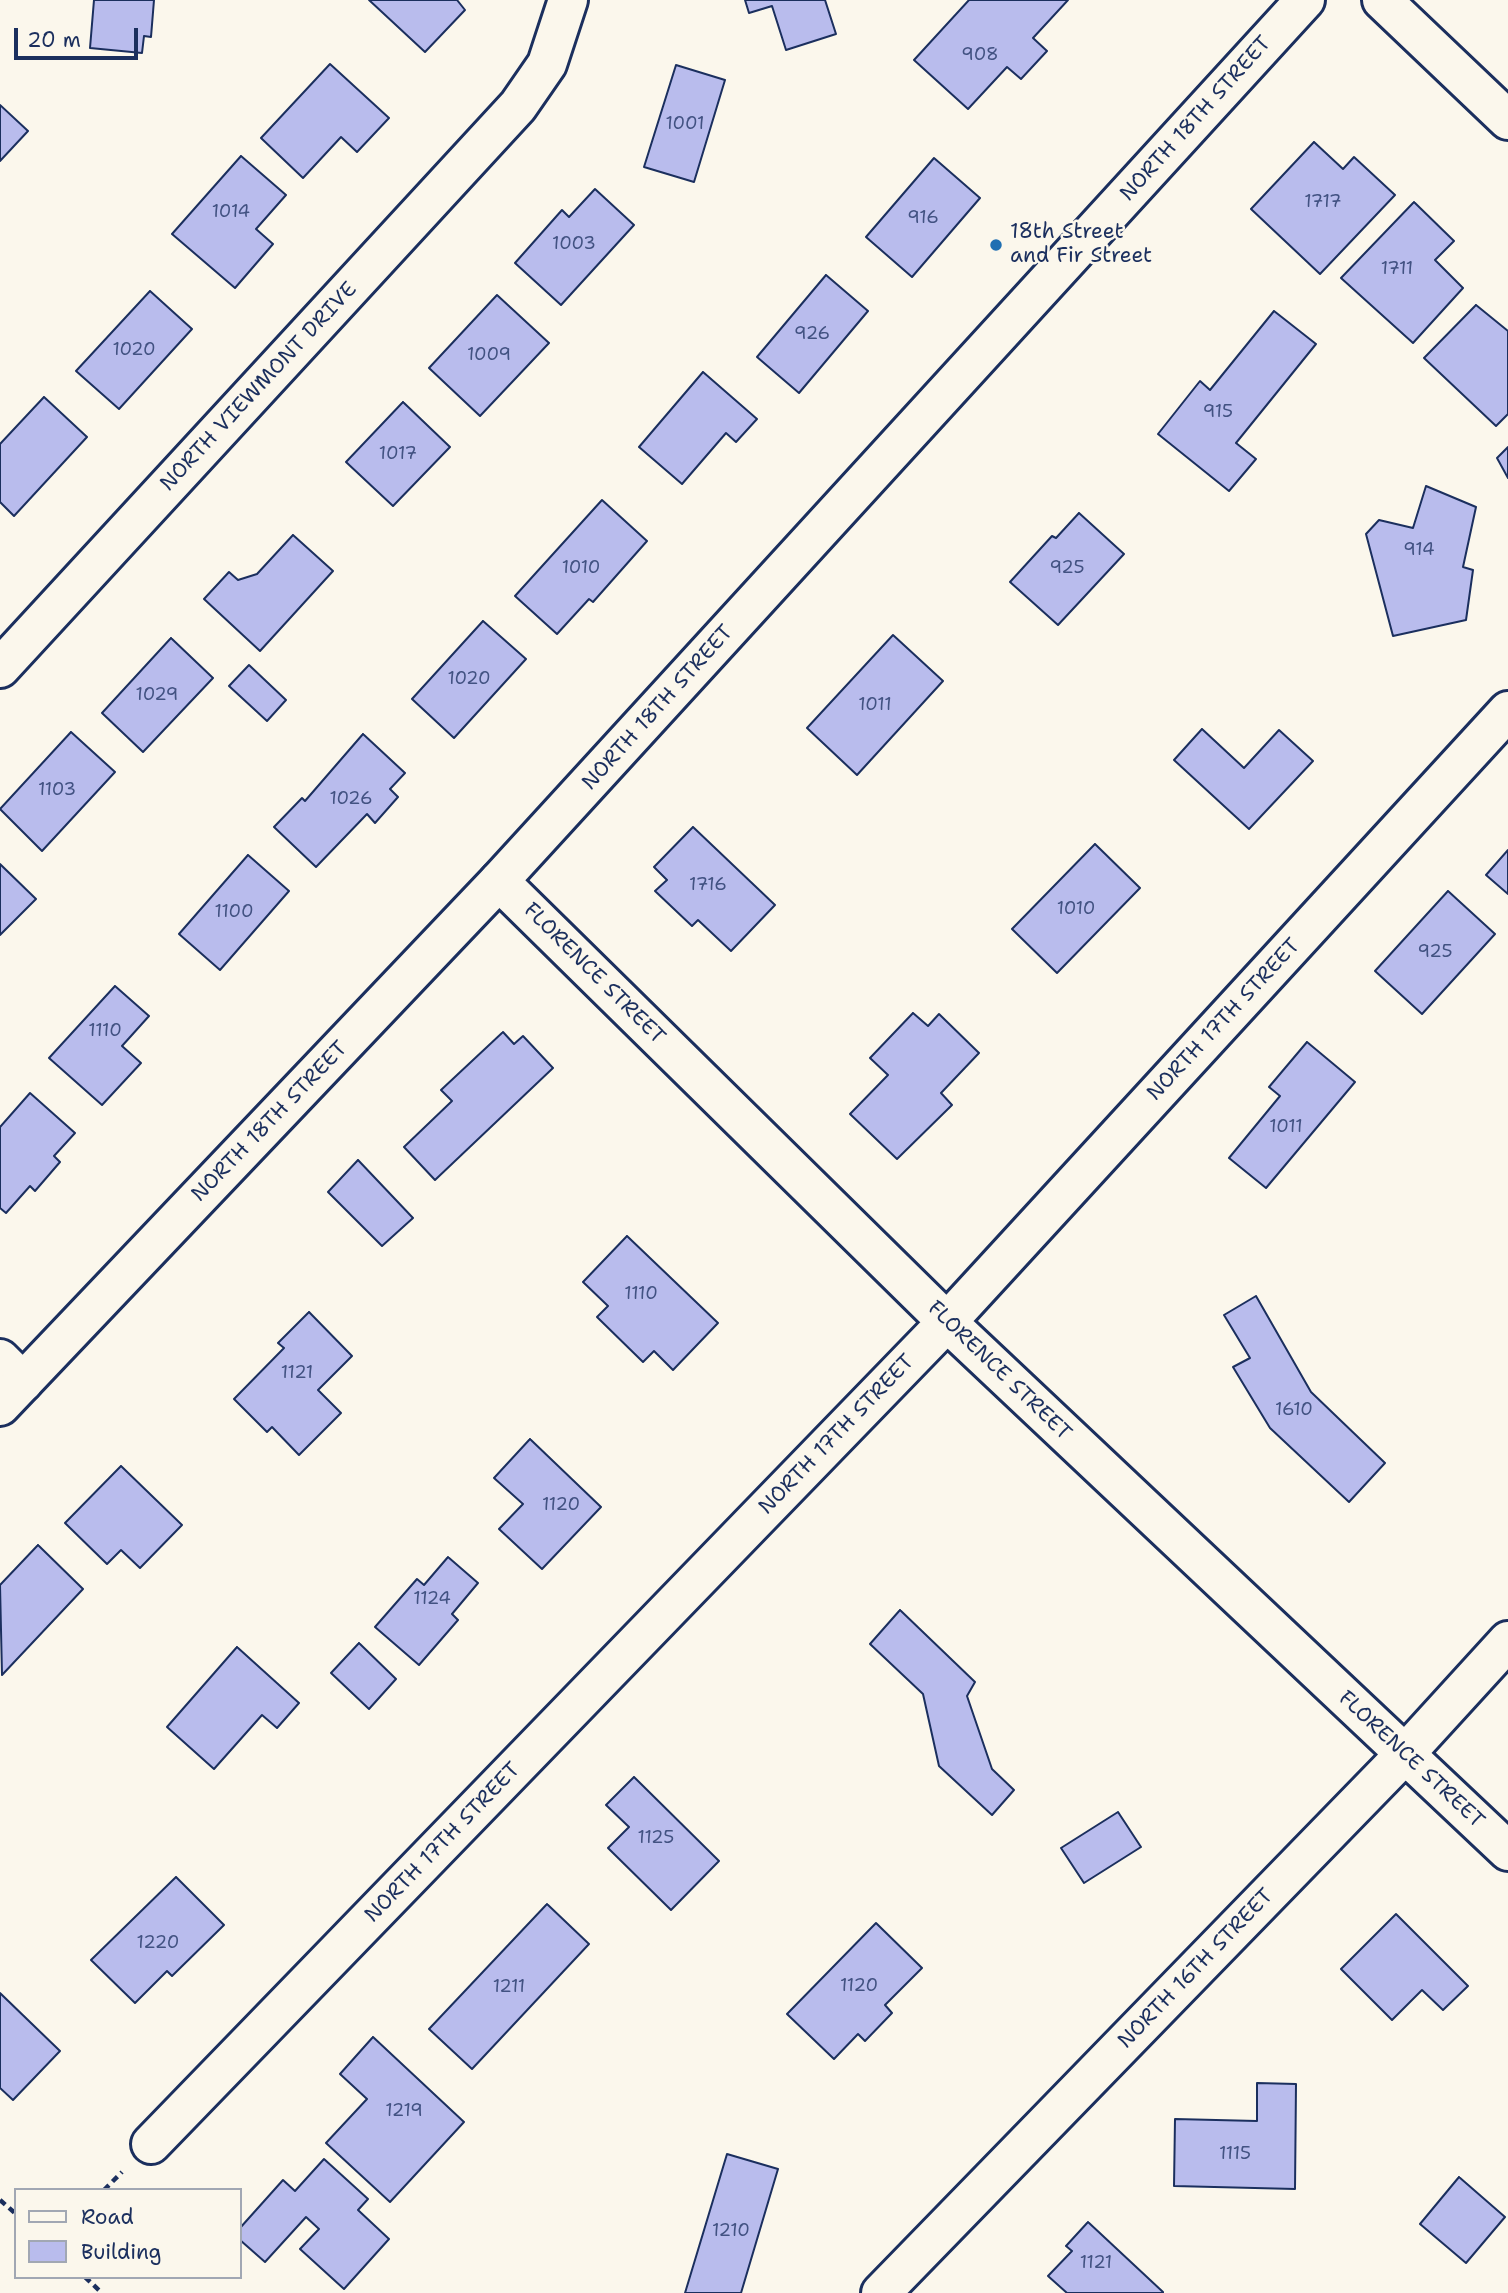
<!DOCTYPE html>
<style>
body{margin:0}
#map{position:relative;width:1508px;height:2293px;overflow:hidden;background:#fbf7ec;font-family:"Shantell Sans",sans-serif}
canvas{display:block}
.legend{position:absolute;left:14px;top:2188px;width:228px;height:91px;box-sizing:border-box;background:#fbf7ec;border:2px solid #a1a7b3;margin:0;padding:9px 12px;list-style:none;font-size:21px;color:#1b2f5e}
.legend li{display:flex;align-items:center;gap:14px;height:35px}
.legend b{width:35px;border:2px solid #a1a7b3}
.scale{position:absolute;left:14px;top:28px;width:124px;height:32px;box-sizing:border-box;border:4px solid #1b2f5e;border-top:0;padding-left:9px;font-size:21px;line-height:24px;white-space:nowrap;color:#1b2f5e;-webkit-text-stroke:5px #fbf7ec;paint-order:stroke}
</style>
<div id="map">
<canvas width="1508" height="2293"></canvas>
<ul class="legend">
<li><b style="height:9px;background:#fbf7ec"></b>Road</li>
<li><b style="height:19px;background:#b9bced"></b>Building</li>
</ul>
<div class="scale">20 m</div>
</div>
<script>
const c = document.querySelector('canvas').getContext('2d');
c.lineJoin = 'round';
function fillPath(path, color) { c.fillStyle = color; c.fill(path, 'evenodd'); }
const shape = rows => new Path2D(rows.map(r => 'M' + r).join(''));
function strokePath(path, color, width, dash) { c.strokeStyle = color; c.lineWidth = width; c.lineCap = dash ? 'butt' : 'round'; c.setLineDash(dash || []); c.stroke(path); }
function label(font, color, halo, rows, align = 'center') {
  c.font = font + ' "Shantell Sans",sans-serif'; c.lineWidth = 5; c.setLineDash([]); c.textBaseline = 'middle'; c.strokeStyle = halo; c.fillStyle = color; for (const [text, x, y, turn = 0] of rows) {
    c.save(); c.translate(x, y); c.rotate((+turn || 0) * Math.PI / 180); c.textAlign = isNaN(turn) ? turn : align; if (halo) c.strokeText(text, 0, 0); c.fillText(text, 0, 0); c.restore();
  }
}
const building = shape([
 [94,0,154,0,151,37,144,36,142,53,90,48,94,0],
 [369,0,457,0,465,10,425,52,369,0],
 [745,0,825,0,836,34,786,50,772,6,749,13,745,0],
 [969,0,1068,0,1033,38,1047,51,1021,79,1007,67,968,109,914,60,969,0],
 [330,64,389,118,357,152,341,137,303,178,261,138,330,64],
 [676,65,725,80,694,182,644,167,676,65],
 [0,105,28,131,0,161,0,105],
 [1314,142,1343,169,1354,157,1395,195,1320,274,1251,209,1314,142],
 [241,156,286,195,256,229,273,244,235,288,172,234,241,156],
 [934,158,980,198,912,277,866,237,934,158],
 [595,189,634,225,561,305,515,263,562,210,569,217,595,189],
 [1414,202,1454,241,1435,260,1463,288,1413,343,1341,278,1414,202],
 [826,275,868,311,799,393,757,357,826,275],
 [150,291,192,329,119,409,76,371,150,291],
 [497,295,549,343,480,416,429,368,497,295],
 [1476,305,1508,331,1508,414,1496,426,1424,358,1476,305],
 [1274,311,1316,344,1236,443,1256,459,1229,491,1158,434,1200,381,1210,390,1274,311],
 [703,372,757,419,736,442,726,433,682,484,639,447,703,372],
 [44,397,87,437,14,516,0,502,0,444,44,397],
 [403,402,450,447,393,506,346,462,403,402],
 [1508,447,1508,478,1497,458,1508,447],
 [1426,486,1476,507,1463,567,1473,570,1466,620,1393,636,1366,534,1379,520,1413,528,1426,486],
 [602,500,647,541,593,602,589,599,557,634,515,596,602,500],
 [1079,513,1124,554,1058,625,1010,582,1052,536,1056,538,1079,513],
 [293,535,333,571,260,651,204,599,229,572,238,580,257,574,293,535],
 [483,621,526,659,454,738,412,699,483,621],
 [893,635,943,681,857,775,807,728,893,635],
 [171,638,213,678,143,752,102,713,171,638],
 [249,665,286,700,267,721,229,686,249,665],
 [1202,729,1244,768,1279,730,1313,761,1249,829,1174,760,1202,729],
 [71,732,115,772,42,851,0,809,71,732],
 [363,734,405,773,390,789,398,797,375,823,367,814,316,867,274,827,302,798,305,801,363,734],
 [693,827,775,905,731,951,698,920,692,926,655,891,667,880,654,867,693,827],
 [1095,844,1140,888,1057,973,1012,929,1095,844],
 [1508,850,1508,894,1486,875,1508,850],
 [248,855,289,891,220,970,179,934,248,855],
 [0,864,36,899,0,935,0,864],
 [1448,891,1495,934,1422,1014,1375,971,1448,891],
 [115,986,149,1016,122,1046,141,1063,102,1105,49,1058,115,986],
 [913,1013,928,1026,939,1014,979,1053,941,1093,952,1105,897,1159,850,1114,888,1075,870,1058,913,1013],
 [503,1032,514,1044,523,1036,553,1068,435,1180,404,1147,452,1101,441,1090,503,1032],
 [1307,1042,1355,1082,1266,1188,1229,1158,1280,1096,1269,1087,1307,1042],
 [30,1093,75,1133,54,1156,60,1162,35,1191,30,1186,6,1213,0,1208,0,1127,30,1093],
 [358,1160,413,1218,382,1246,328,1192,358,1160],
 [627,1236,718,1323,673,1370,654,1351,643,1362,597,1317,608,1306,583,1282,627,1236],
 [1256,1296,1311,1392,1385,1463,1349,1502,1270,1428,1233,1367,1250,1358,1224,1315,1256,1296],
 [309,1312,352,1356,318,1390,341,1413,299,1455,272,1427,267,1432,234,1399,284,1348,278,1343,309,1312],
 [530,1439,601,1507,542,1569,499,1529,523,1504,494,1478,530,1439],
 [121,1466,182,1525,140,1568,121,1550,107,1564,65,1523,121,1466],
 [38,1545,83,1589,2,1675,0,1585,38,1545],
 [448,1557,478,1583,452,1614,458,1620,419,1665,375,1627,417,1579,424,1585,448,1557],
 [900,1610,975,1682,967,1696,992,1769,1014,1790,992,1815,939,1766,923,1694,870,1644,900,1610],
 [359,1643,396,1679,369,1709,331,1673,359,1643],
 [237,1647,299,1703,277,1728,262,1715,214,1769,167,1727,237,1647],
 [634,1777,719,1861,671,1910,608,1848,629,1827,606,1805,634,1777],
 [1118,1812,1141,1847,1084,1883,1061,1848,1118,1812],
 [176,1877,224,1925,172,1976,167,1971,135,2003,91,1960,176,1877],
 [547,1904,589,1944,472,2069,429,2029,547,1904],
 [1396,1914,1468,1986,1443,2010,1422,1990,1392,2020,1341,1969,1396,1914],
 [876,1923,922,1968,885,2005,892,2013,865,2041,858,2034,834,2059,787,2014,876,1923],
 [0,1993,60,2051,13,2100,0,2088,0,1993],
 [373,2037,464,2122,390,2202,326,2143,367,2099,340,2074,373,2037],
 [1257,2083,1296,2084,1295,2189,1174,2186,1175,2119,1257,2121,1257,2083],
 [727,2154,778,2169,741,2293,685,2293,727,2154],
 [324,2159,368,2199,358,2210,389,2239,344,2289,300,2249,319,2229,306,2217,265,2262,240,2240,240,2228,283,2180,295,2191,324,2159],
 [1459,2177,1505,2217,1466,2263,1420,2224,1459,2177],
 [1088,2222,1163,2292,1163,2293,1067,2293,1048,2276,1072,2251,1066,2246,1088,2222]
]);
fillPath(building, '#b9bced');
strokePath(building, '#1b2f5e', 2);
const minor = shape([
 [0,668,518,106,547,64,568,0],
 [499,881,947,1322,1508,1851],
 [0,1359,23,1382],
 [151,2144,947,1322,1508,711],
 [881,2293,1404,1755,1508,1641]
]);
const tertiary = shape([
 [1382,0,1508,120],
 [0,1406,499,881,1305,0]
]);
strokePath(minor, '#1b2f5e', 44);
strokePath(tertiary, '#1b2f5e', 44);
strokePath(shape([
 [104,2190,122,2172],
 [0,2200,16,2214],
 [85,2277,102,2293]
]), '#1b2f5e', 4.5, [7, 5]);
strokePath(minor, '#fbf7ec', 38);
strokePath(tertiary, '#fbf7ec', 38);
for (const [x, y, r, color] of [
 [996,245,7,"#1f6fb2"]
]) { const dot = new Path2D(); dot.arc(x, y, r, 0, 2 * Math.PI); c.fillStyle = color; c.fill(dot); strokePath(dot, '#fbf7ec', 2.5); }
label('18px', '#425282', null, [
 ["908",980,55],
 ["1001",685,124],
 ["1717",1323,202],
 ["1014",231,212],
 ["916",923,218],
 ["1003",574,244],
 ["1711",1397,269],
 ["926",812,334],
 ["1020",134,350],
 ["1009",489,355],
 ["915",1218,412],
 ["1017",398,454],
 ["914",1419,550],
 ["1010",581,568],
 ["925",1067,568],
 ["1020",469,679],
 ["1029",157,695],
 ["1011",875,705],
 ["1103",57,790],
 ["1026",351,799],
 ["1716",708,885],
 ["1010",1076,909],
 ["1100",234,912],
 ["925",1435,952],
 ["1110",105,1031],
 ["1011",1286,1127],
 ["1110",641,1294],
 ["1121",297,1373],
 ["1610",1294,1410],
 ["1120",561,1505],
 ["1124",432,1599],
 ["1125",656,1838],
 ["1220",158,1943],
 ["1120",859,1986],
 ["1211",509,1987],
 ["1219",404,2111],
 ["1115",1235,2154],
 ["1210",731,2231],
 ["1121",1096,2263]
]);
label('21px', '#1b2f5e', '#fbf7ec', [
 ["NORTH 18TH STREET",1196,119,-48],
 ["NORTH VIEWMONT DRIVE",259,387,-47],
 ["NORTH 18TH STREET",658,708,-48],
 ["FLORENCE STREET",594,974,45],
 ["NORTH 17TH STREET",1224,1020,-47],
 ["NORTH 18TH STREET",270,1122,-46],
 ["FLORENCE STREET",999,1371,44],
 ["NORTH 17TH STREET",837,1435,-46],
 ["FLORENCE STREET",1411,1760,43],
 ["NORTH 17TH STREET",443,1843,-46],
 ["NORTH 16TH STREET",1196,1969,-46]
]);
label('21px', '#1b2f5e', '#fbf7ec', [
 ["18th Street",1010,233],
 ["and Fir Street",1010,257]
], 'left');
</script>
